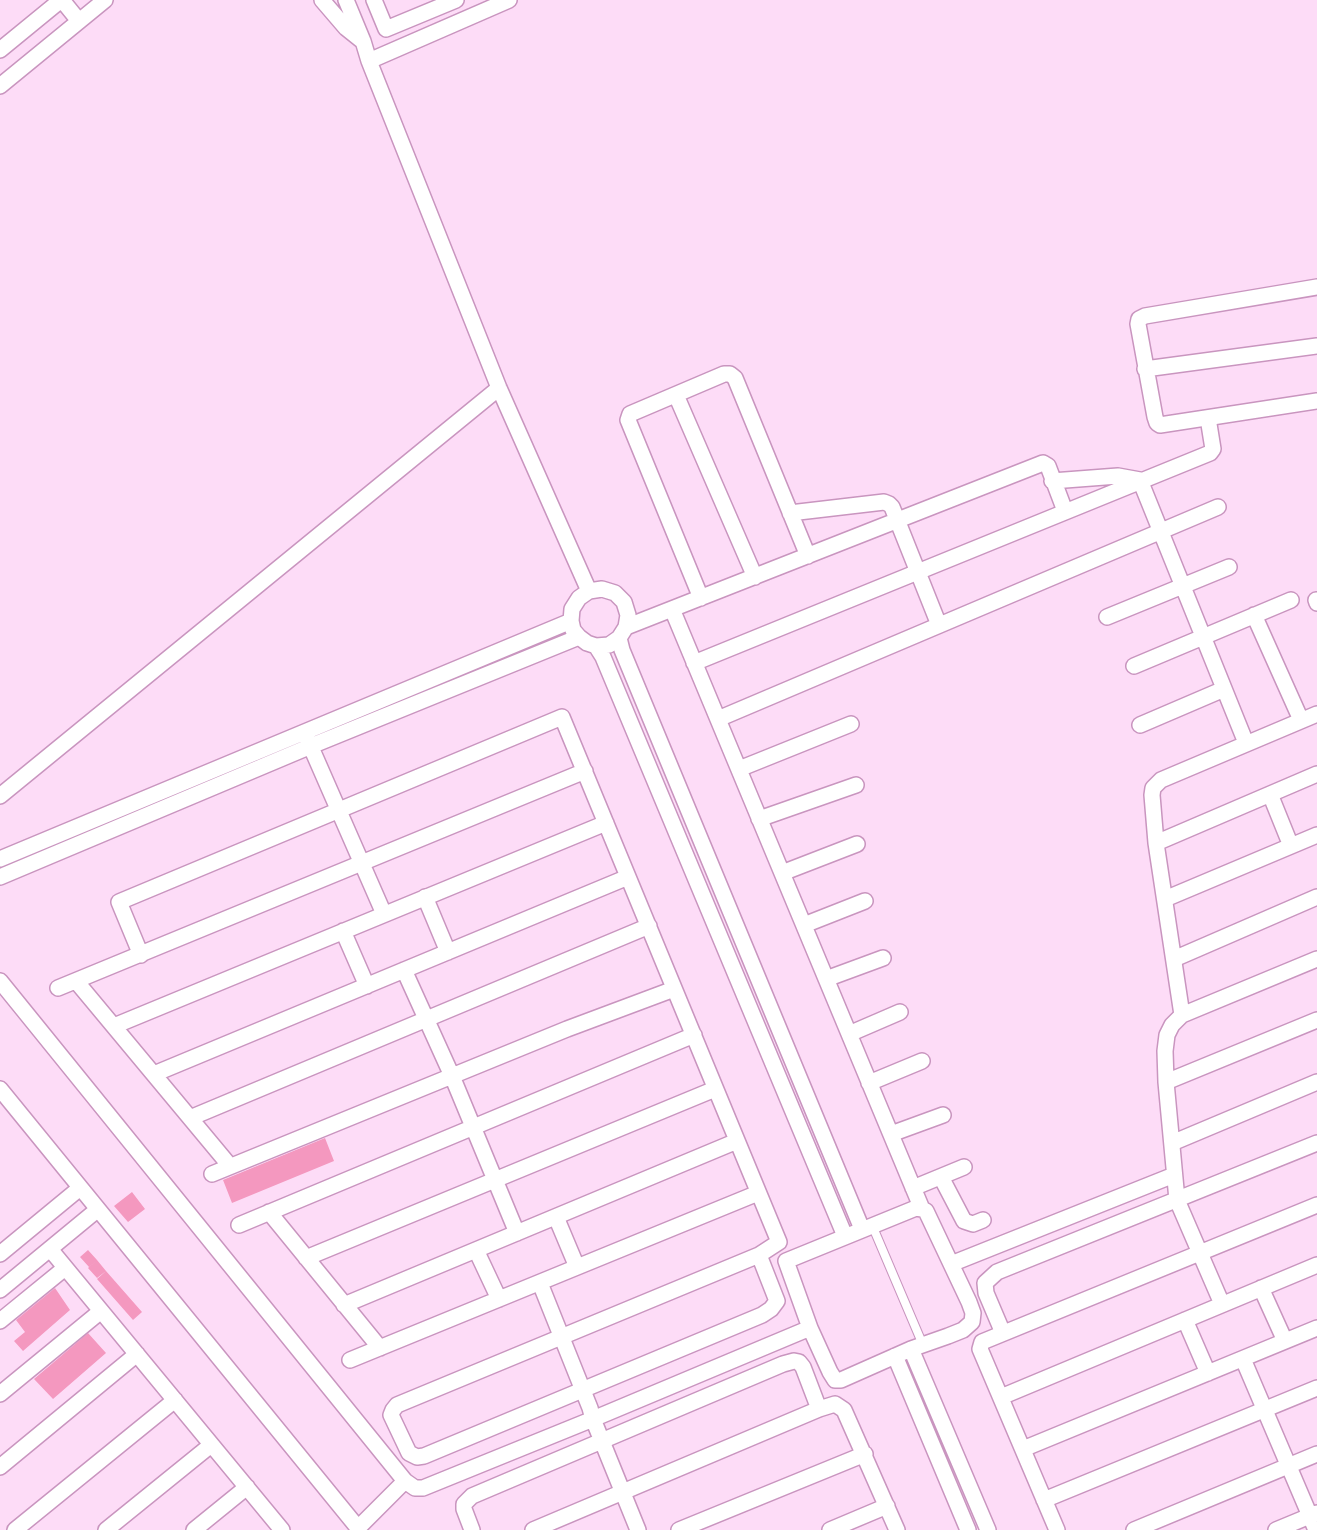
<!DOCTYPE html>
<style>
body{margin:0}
canvas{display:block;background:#fddcf7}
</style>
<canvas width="1317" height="1530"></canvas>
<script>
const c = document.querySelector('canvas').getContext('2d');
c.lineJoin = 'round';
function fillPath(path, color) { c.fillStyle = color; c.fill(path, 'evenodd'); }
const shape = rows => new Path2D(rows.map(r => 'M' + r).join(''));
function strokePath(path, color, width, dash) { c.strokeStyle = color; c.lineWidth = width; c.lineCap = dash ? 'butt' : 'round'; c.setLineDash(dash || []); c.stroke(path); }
fillPath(shape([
 [325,1138,334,1161,232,1203,223,1180],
 [132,1192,145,1209,128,1222,114,1206],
 [88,1250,97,1260,89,1267,80,1257],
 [97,1260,106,1271,97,1278,88,1268],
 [106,1271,142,1312,133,1320,97,1279],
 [55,1288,70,1310,23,1351,14,1341,25,1332,16,1320],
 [88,1333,106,1353,53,1399,34,1379]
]), '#f498bf');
const service = shape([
 [872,1225,923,1345]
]);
const minor = shape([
 [62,0,79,21],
 [322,0,346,28,361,40],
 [346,0,363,41,369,61,499,388,589,591],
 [374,0,386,29,456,0],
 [0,50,61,0],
 [369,61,509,0],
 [0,86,105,0],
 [1317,287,1145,316,1139,319,1138,324,1155,417,1157,423,1160,425,1317,401],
 [1145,369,1317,346],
 [676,395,755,577],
 [1052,481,1118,476,1140,480,1246,743],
 [790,513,884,502,889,504,892,507,939,625],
 [701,598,628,420,630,414,724,374,730,374,735,378,808,556],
 [1317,600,1316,600,1317,603],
 [672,609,922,1209],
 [1254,615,1301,720],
 [1107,617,1229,567],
 [626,627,628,615,624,602,615,593,602,589,589,591,579,598,572,609,571,621,573,630,579,637,587,643,596,646,609,645,619,638,626,627,1043,463,1048,466,1065,511],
 [619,638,622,650,862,1229],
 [596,646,603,657,845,1236],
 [694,663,1210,453,1213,449,1208,418],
 [1134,666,1291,600],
 [718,719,1218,507],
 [1140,725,1224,689],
 [307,738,384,914],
 [739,769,851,724],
 [1270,794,1291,846],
 [0,796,499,388],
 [759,819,856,785],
 [1156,843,1317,774],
 [0,859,571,621],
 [782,873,857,844],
 [0,877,311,746,579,637],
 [425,897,448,952],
 [1165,899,1317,835],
 [804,925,865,901],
 [343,931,367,986],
 [141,955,119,902,562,717,779,1242,759,1255,397,1405,393,1410,391,1415,409,1453,417,1457,424,1456,762,1315,771,1309,777,1301,759,1255],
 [1174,959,1317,897],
 [404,970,452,1076,517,1233],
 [826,979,883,958],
 [0,981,405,1481,415,1488,423,1488,593,1419,810,1328],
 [76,981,230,1166],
 [58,988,585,771],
 [1182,1015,1156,843,1152,795,1153,788,1161,780,1317,714],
 [114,1026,606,823],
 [849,1034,900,1012],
 [154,1074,628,877],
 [1166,1082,1317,1020],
 [869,1083,922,1061],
 [0,1089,358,1528],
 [190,1118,649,926],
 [891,1134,943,1115],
 [1172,1143,1317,1082],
 [212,1174,567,1029,674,989],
 [941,1177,964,1221,973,1224,983,1220],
 [913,1188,964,1167],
 [916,1208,922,1209,926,1211,969,1302,973,1313,972,1322,963,1330,948,1336,911,1349,841,1380,835,1380,830,1372,810,1328,786,1261,916,1208],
 [269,1212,380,1348],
 [556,1217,577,1267],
 [239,1225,694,1035],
 [50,1249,282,1530],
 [476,1250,499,1299],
 [0,1254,80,1188],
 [306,1258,715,1089],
 [951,1264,1174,1175],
 [540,1283,590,1408,593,1419,638,1530],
 [1261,1288,1285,1341],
 [0,1290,97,1210],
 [1222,1304,1177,1200,1166,1082,1165,1051,1167,1035,1172,1025,1182,1015,1317,959],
 [344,1305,737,1141],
 [1185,1320,1208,1373],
 [0,1321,65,1268],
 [1003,1333,986,1293,985,1283,997,1272,1317,1143],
 [911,1349,988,1530],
 [895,1356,968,1530],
 [1243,1359,1316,1530],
 [350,1360,758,1193],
 [0,1394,101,1311],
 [1001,1397,1317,1265],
 [1023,1449,1317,1328],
 [0,1467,137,1354],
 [1044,1500,1317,1388],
 [15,1530,175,1400],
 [106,1530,211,1445],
 [194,1530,247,1487],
 [359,1530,358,1528,405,1481],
 [472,1530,464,1509,464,1504,472,1496,783,1364,794,1361,799,1362,803,1367,819,1409],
 [533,1530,819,1409,835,1404,844,1410,897,1530],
 [679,1530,865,1454],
 [830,1530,887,1506],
 [1057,1530,980,1349,982,1342,1317,1205],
 [1134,1530,1317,1454],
 [1276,1530,1317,1513]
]);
strokePath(service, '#c995bf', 10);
strokePath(minor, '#c995bf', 18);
strokePath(service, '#fff', 8);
strokePath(minor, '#fff', 15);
</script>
